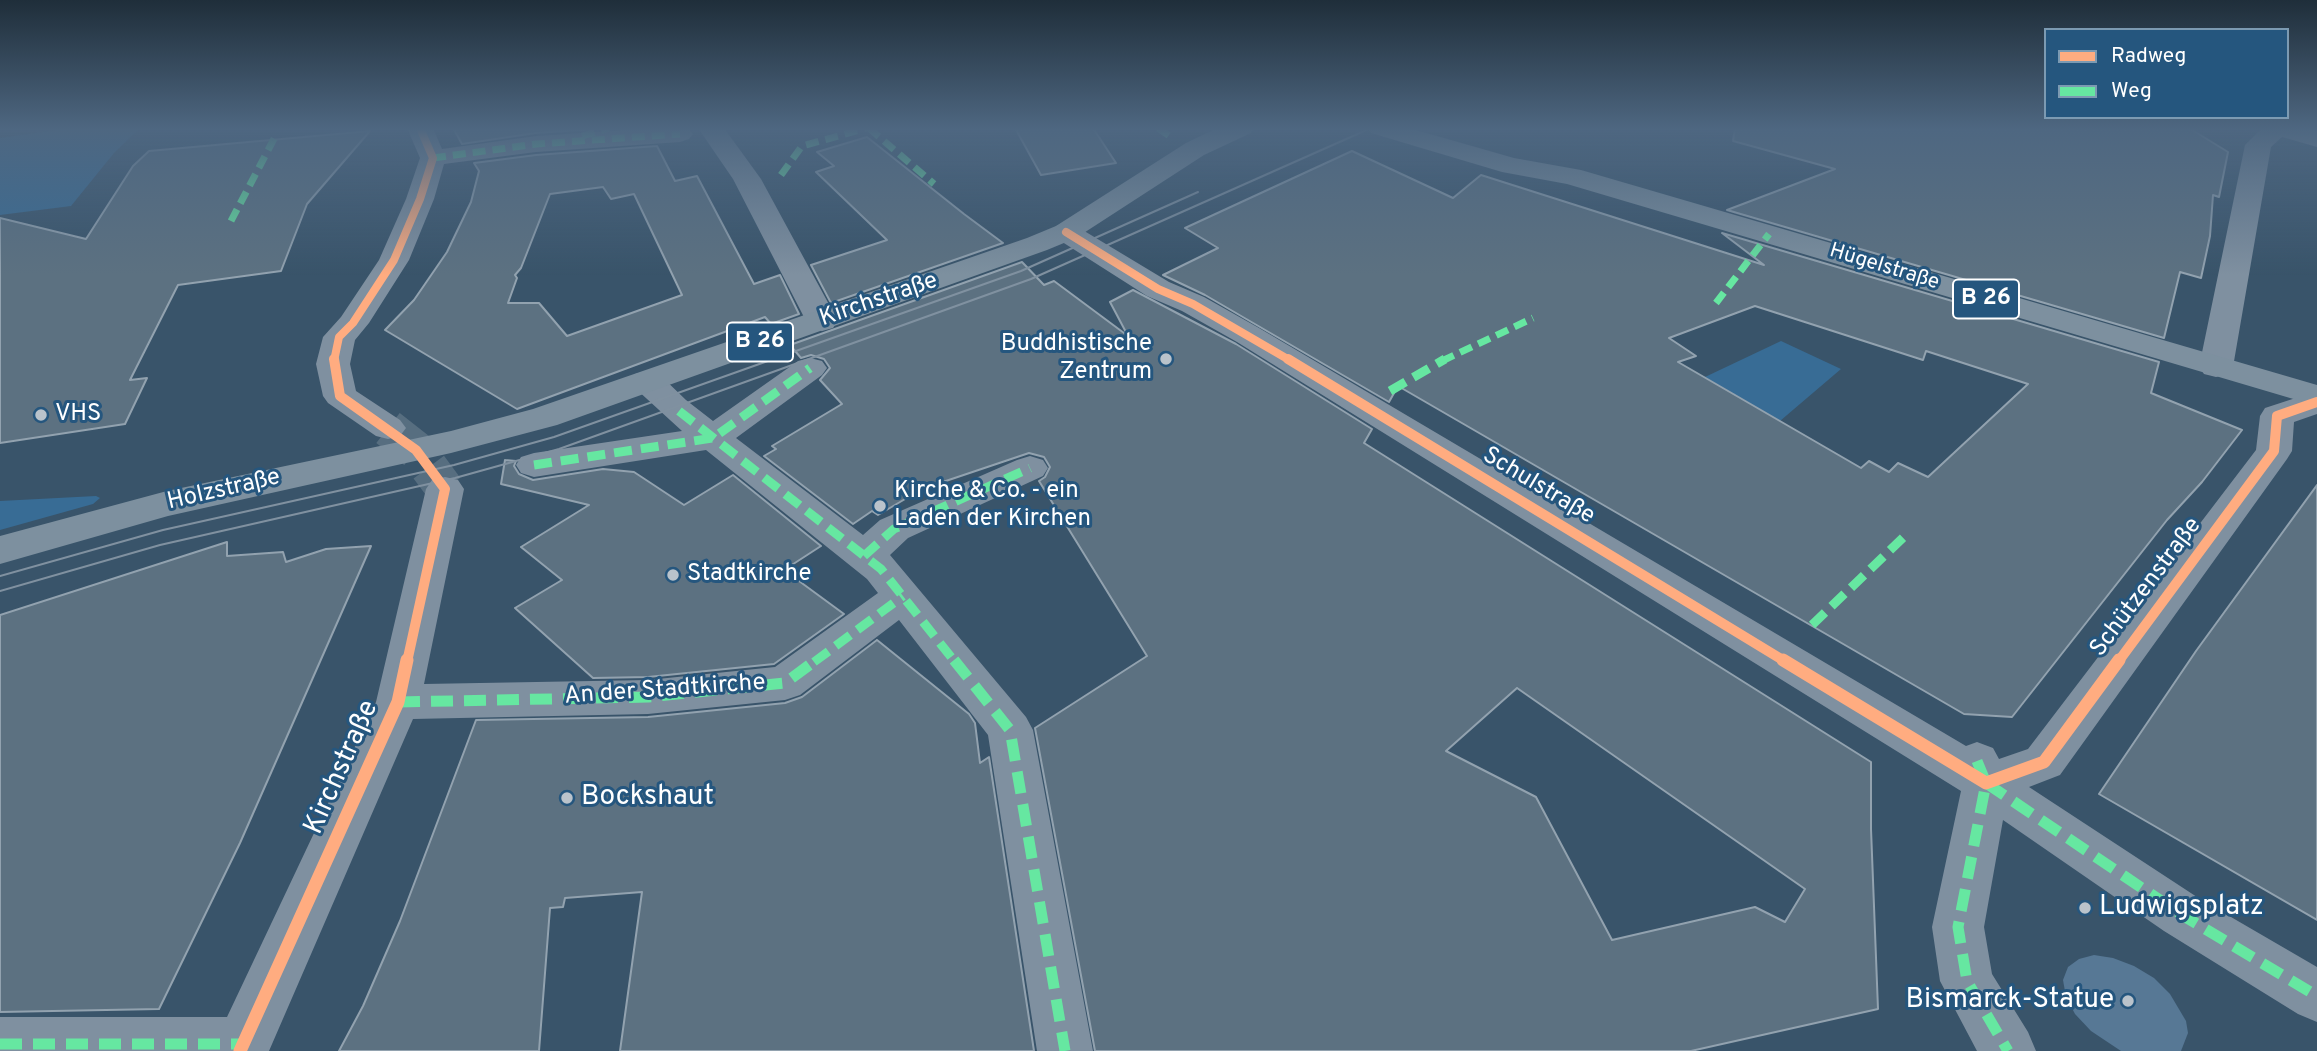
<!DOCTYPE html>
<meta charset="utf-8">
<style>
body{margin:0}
#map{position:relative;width:2317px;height:1051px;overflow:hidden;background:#39546a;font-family:Overpass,sans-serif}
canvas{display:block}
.legend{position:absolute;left:2044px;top:28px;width:245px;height:91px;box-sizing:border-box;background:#25567e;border:2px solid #7c9ab2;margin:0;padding:9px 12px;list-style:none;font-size:21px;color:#fff}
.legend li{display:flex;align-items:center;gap:14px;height:35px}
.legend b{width:35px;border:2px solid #7c9ab2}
</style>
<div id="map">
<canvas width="2317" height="1051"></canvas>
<ul class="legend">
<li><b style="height:9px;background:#ffac80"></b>Radweg</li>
<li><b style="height:9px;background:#66e7a1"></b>Weg</li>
</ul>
</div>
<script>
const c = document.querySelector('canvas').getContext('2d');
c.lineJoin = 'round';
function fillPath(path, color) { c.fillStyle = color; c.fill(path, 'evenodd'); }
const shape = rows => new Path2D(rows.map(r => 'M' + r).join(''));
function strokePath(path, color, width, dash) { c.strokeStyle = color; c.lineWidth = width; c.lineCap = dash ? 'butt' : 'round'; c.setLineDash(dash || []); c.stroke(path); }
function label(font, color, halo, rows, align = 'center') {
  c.font = font + ' Overpass,sans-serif'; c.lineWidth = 6; c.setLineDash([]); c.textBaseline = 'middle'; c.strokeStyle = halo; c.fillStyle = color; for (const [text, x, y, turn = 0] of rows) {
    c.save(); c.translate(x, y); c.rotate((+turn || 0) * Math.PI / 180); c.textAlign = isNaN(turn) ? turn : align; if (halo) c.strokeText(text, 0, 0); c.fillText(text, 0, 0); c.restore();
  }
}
fillPath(shape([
 [70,128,140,128,114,153,71,206,0,215,0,138],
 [1781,341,1841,369,1780,421,1705,377],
 [96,496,100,498,93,504,0,530,0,501]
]), '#386c95');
fillPath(shape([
 [2094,955,2113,958,2134,966,2154,978,2170,994,2186,1021,2188,1033,2181,1051,2121,1051,2091,1031,2075,1014,2066,997,2063,980,2068,967,2079,959]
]), '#577895');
const building = shape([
 [453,128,611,128,536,133,462,144,453,128],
 [1015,128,1093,128,1116,163,1041,175,1015,128],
 [1735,128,2189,128,2228,152,2219,197,2213,195,2210,236,2201,278,2180,272,2164,338,1727,210,1835,169,1733,141,1735,128],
 [370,131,307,204,281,271,178,285,130,380,147,378,125,424,0,443,0,218,86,239,133,166,149,151,370,131],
 [867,137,964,214,1003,243,831,303,811,265,887,240,816,172,834,166,817,152,867,137],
 [657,146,675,181,697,176,754,284,780,275,799,314,771,324,765,317,517,409,385,330,414,300,447,252,471,202,479,171,474,163,536,155,657,146],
 [603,187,611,199,634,194,682,295,567,336,539,303,508,303,517,278,515,275,521,268,550,194,603,187],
 [1352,151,1453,198,1481,175,1764,265,1722,233,2159,362,2151,393,2242,430,2202,482,2167,520,2012,717,1964,714,1398,386,1389,402,1205,295,1163,275,1218,248,1185,228,1352,151],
 [1755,306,1923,360,1926,351,2028,384,1928,477,1898,463,1889,472,1869,461,1861,468,1678,362,1696,356,1669,338,1755,306],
 [1022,262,1044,285,1054,281,1128,336,1110,302,1133,290,1236,344,1372,429,1364,443,1871,762,1871,829,1878,1009,1691,1051,1095,1051,1035,728,1147,656,1039,481,1045,477,1050,467,1044,457,1029,453,922,489,878,515,872,511,853,524,764,456,776,449,772,446,842,404,820,380,830,368,824,359,811,355,801,358,790,345,1022,262],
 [1517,688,1805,889,1785,922,1755,907,1612,940,1536,797,1446,751,1517,688],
 [505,460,516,461,514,466,519,474,533,480,603,469,634,472,684,505,733,475,821,546,784,570,844,614,774,664,648,677,593,678,515,608,562,580,521,547,589,505,501,484,505,460],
 [2317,485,2317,920,2099,794,2196,651,2317,485],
 [227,542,227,556,283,552,286,562,326,549,371,546,240,843,159,1009,0,1012,0,615,227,542],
 [877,640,969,714,975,723,980,763,989,757,1034,1051,620,1051,642,892,565,898,563,907,550,908,539,1051,339,1051,363,1006,400,921,476,720,648,717,785,703,802,697,877,640]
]);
fillPath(building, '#5c7181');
strokePath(building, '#92a2af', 2);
strokePath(shape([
 [388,428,416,450,445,489]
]), '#576e80', 38, [38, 19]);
fillPath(shape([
 [407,128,433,128,442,149,536,136,652,128,688,128,693,134,689,139,680,142,536,152,444,164,434,199,409,260,369,323,355,340,350,364,356,391,400,420,406,428,400,436,388,439,376,436,328,403,323,396,316,364,323,337,341,317,379,260,406,199,420,158,407,128],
 [698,128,724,128,761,179,838,321,833,328,822,331,811,328,806,321,733,179,698,128],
 [2262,128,2309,128,2317,131,2317,147,2282,137,2271,147,2233,367,2228,374,2216,377,2204,374,2199,367,2245,145,2262,128],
 [1066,223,1076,226,1169,282,1204,297,1259,328,1966,746,1977,742,1993,748,1999,759,2028,749,2256,450,2260,416,2265,408,2317,391,2317,414,2294,422,2292,451,2287,459,2060,775,2029,787,2200,899,2317,967,2317,1022,2298,1014,2164,931,2003,820,1984,927,1992,974,2028,1032,2036,1051,1977,1051,1940,981,1932,927,1961,791,1237,342,1182,311,1147,296,1056,238,1052,232,1056,226,1066,223],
 [810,358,822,361,827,368,822,375,736,438,863,535,880,520,1017,460,1030,456,1043,460,1048,468,1043,476,908,538,890,555,1026,717,1033,730,1093,1051,1037,1051,988,735,899,620,800,695,785,700,648,714,413,719,269,1051,0,1051,0,1017,227,1017,376,702,426,489,432,480,445,477,458,480,464,489,424,684,648,680,775,667,878,593,867,579,706,450,534,477,521,473,516,465,521,457,534,453,682,431,635,388,630,381,635,374,647,371,659,374,686,400,713,421,798,361,810,358]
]), '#7f90a0');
fillPath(shape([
 [1217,128,1255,128,1251,133,1204,155,1076,238,1047,250,557,425,451,453,168,516,0,564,0,536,167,491,451,431,533,409,1027,238,1056,226,1186,143,1217,128],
 [1367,128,1409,128,1514,158,1581,170,2317,385,2317,406,1567,184,1502,172,1371,133,1367,128]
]), '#7d909f');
strokePath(shape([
 [0,576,163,530,454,465,554,437,1021,271,1198,192],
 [0,591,160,545,455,478,559,449,1031,279,1371,128]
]), '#8091a0', 2);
strokePath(shape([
 [869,128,934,184],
 [1158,128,1171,137],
 [582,136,609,128],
 [433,158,536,144,680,134],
 [781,175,802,146,867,128],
 [231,221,277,133],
 [1716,303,1769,234],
 [1442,361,1533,318]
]), '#66e7a1', 7, [13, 7]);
strokePath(shape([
 [1390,391,1445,359],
 [679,411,881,569,955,662],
 [534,465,713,438,810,368],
 [864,556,894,529,1030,468],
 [1812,625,1907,534],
 [814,662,903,596]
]), '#66e7a1', 9, [18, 9]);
strokePath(shape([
 [954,660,1010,730,1065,1051],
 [398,702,648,697,785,683,816,660],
 [1977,761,1986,783,1958,927,1967,981,2008,1051],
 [1986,783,2182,915,2317,996],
 [0,1044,244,1044]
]), '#66e7a1', 11, [22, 11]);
strokePath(shape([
 [1066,232,1158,289,1193,304,1291,361],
 [334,361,339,337,353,323,394,260,420,199,433,158,420,128]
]), '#ffac80', 8);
strokePath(shape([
 [334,359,340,396,416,450,445,489,407,662],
 [1288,359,1786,662],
 [2118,662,2274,451,2277,416,2317,402]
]), '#ffac80', 10);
strokePath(shape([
 [1783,660,1986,783,2044,762,2119,660],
 [240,1051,398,702,407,660]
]), '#ffac80', 13);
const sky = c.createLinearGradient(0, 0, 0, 275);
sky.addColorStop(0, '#1f2e3a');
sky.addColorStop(0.47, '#4e6781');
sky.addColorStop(1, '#4e678100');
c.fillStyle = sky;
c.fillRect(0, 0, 2317, 275);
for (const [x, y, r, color] of [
 [1166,359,7,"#bac3cb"],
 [41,415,7,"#bac3cb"],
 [880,506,7,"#bac3cb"],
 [673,575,7,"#bac3cb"],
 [567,798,7,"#bac3cb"],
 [2085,908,7,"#bac3cb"],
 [2128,1001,7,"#bac3cb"]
]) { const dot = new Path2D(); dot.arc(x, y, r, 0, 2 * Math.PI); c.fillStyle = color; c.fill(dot); strokePath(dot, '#25567e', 2.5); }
label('21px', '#fff', '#25567e', [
 ["Hügelstraße",1884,268,17]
]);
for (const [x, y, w] of [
 [1986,299,66],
 [760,342,66]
]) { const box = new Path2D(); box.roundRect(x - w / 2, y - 19.5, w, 39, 5); c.fillStyle = '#25567e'; c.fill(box); strokePath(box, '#fff', 2); }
label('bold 23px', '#fff', null, [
 ["B 26",1986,299],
 ["B 26",760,342]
]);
label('24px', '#fff', '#25567e', [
 ["Kirchstraße",879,301,-19],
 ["Schulstraße",1538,487,31],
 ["Holzstraße",224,491,-13],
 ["Schützenstraße",2147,588,-53],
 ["An der Stadtkirche",665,691,-4]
]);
label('24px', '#fff', '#25567e', [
 ["Buddhistische",1152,345,"right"],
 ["Zentrum",1152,373,"right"],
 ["VHS",55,415],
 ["Kirche & Co. - ein",894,492],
 ["Laden der Kirchen",894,520],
 ["Stadtkirche",687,575]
], 'left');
label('28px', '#fff', '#25567e', [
 ["Kirchstraße",343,768,-66]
]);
label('28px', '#fff', '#25567e', [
 ["Bockshaut",581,798],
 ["Ludwigsplatz",2099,908],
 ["Bismarck-Statue",2114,1001,"right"]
], 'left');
</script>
